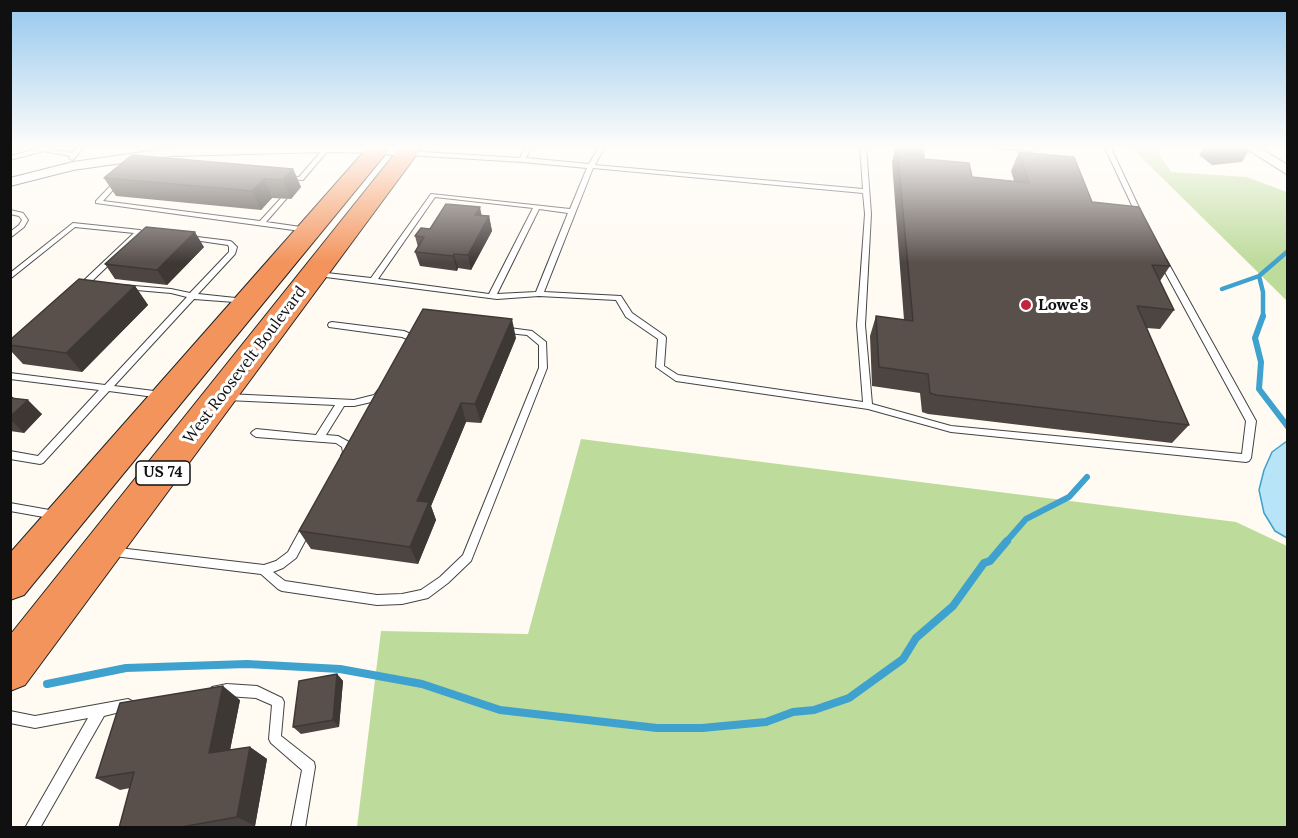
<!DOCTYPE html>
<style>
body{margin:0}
#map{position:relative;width:1298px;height:838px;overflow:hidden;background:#fffbf3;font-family:Lora,serif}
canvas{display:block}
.frame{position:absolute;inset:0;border:12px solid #101010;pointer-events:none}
</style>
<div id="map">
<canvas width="1298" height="838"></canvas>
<div class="frame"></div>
</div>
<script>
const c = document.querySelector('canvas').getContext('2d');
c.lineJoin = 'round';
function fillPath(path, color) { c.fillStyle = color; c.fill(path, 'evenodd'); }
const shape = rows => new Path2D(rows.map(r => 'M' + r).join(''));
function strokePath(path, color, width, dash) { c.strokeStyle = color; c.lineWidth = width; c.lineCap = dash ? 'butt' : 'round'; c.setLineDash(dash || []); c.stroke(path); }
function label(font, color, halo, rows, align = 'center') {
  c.font = font + ' Lora,serif'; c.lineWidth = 6; c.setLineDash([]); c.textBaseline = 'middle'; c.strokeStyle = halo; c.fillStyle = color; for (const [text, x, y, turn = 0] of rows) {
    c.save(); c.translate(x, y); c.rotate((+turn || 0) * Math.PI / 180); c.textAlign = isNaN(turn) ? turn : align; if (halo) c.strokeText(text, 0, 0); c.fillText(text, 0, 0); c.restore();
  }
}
fillPath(shape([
 [1134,146,1154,146,1171,172,1247,177,1287,192,1287,301,1139,155],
 [581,439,1236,522,1287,546,1287,827,357,827,381,631,528,634]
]), '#bddb9b');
const water = shape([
 [1287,441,1287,538,1275,531,1264,513,1259,490,1264,470,1272,452,1287,441]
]);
fillPath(water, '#b7e4f6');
strokePath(water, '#3fa1cd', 1.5);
strokePath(shape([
 [1259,276,1263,292,1263,318],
 [1222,289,1259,276,1288,251]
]), '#3fa1cd', 4.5);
strokePath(shape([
 [1263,316,1255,338,1261,362,1259,389,1288,427],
 [1005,543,1026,519,1069,497,1087,477]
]), '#3fa1cd', 6);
strokePath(shape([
 [47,684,126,668,247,664,340,669,422,684,500,710,657,728,702,728,766,722,793,712,814,710,849,698,903,659,916,638,953,606,984,563,990,561,1007,541]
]), '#3fa1cd', 8);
const lane = shape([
 [48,146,57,146,51,149,72,153,78,146,84,146,74,159,72,160,69,158,70,156,44,151,10,160,10,156,48,146],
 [159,146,165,146,159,155,155,155,154,154,159,146],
 [526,146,532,146,526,158,589,164,599,146,605,146,595,165,863,189,860,146,866,146,871,214,865,325,872,404,951,426,1242,454,1246,421,1159,261,1163,259,1166,259,1256,421,1251,458,1249,461,1246,462,951,432,868,409,676,381,656,367,658,339,626,317,616,300,539,296,497,299,318,276,314,274,318,272,371,278,431,194,570,209,587,168,522,162,407,155,404,153,407,151,520,158,526,146],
 [593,168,863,193,865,214,857,325,863,402,678,375,664,366,666,338,665,336,632,313,621,296,544,292,593,168],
 [435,197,533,208,489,294,378,279,435,197],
 [539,209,568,213,536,292,497,294,539,209],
 [996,146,1029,147,1041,146,1029,151,999,148,996,146],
 [1104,146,1110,146,1143,216,1142,217,1140,218,1137,216,1104,146],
 [325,147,330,148,303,180,284,179,283,178,286,176,299,177,325,147],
 [118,179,121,181,120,182,103,201,260,221,282,197,284,196,287,198,266,222,308,228,311,230,308,232,96,203,96,201,116,180,118,179],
 [10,210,23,213,28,220,24,227,10,238,10,232,19,225,22,220,19,216,10,214,10,210],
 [73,223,140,230,143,232,90,283,93,283,93,287,84,286,80,284,134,233,75,227,10,279,10,273,73,223],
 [189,236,230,241,232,242,237,247,235,254,198,294,245,299,249,301,248,303,194,299,114,386,162,392,166,395,165,397,162,398,109,391,43,463,40,464,10,459,10,451,38,456,99,390,10,379,10,373,105,385,187,297,171,293,125,289,122,289,122,285,171,289,190,293,229,252,229,247,228,245,187,239,185,238,189,236],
 [332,322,404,331,413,335,416,342,413,347,410,348,406,345,408,342,407,339,402,337,329,327,328,325,329,323,332,322],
 [502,327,532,331,546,342,547,368,471,561,448,583,428,598,402,604,377,605,282,591,278,589,261,574,106,555,105,552,106,549,110,547,264,565,276,561,288,552,304,523,308,522,312,523,313,526,296,558,283,568,273,572,285,581,377,595,402,594,421,590,440,577,463,555,539,368,539,345,527,335,499,332,498,330,499,328,502,327],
 [381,389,385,392,380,400,354,406,344,406,326,435,338,436,349,442,353,452,349,459,346,460,343,459,341,456,343,452,342,447,336,443,256,437,253,435,251,433,253,431,256,429,316,435,335,405,227,400,223,397,227,394,354,400,374,395,378,390,381,389],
 [10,503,55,511,59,512,60,515,59,518,55,519,10,511,10,503],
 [227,684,257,686,282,698,284,702,281,736,314,762,315,767,305,828,291,828,302,770,271,743,269,739,272,705,256,698,227,696,216,697,212,695,210,691,212,687,227,684],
 [128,699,132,701,134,705,132,709,104,716,40,828,25,828,88,718,35,728,10,723,10,711,35,716,128,699]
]);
const street = shape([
 [259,146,383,146,407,149,414,153,407,157,378,153,327,152,171,156,73,170,10,186,10,178,73,162,171,148,259,146],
 [1242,146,1257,146,1288,165,1288,175,1242,146]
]);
const highway = shape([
 [369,146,392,146,24,595,10,600,10,553,369,146],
 [401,146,423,146,25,685,10,691,10,635,401,146]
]);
strokePath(lane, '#434343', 2);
strokePath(street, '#434343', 2);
strokePath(highway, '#212121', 2);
fillPath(lane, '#fff');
fillPath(street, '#fff');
fillPath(highway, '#f3945c');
fillPath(shape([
 [896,146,923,146,924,159,972,177,1014,181,1011,171,1019,152,1092,202,1170,266,1160,281,1174,310,1160,329,1146,328,1189,425,1172,443,928,414,922,412,920,393,872,386,870,336,876,316,904,320,892,162],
 [1189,146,1239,146,1248,152,1242,162,1212,165,1199,155,1205,146],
 [293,169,301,187,291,199,272,198,261,210,116,196,104,178],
 [481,216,489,216,492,231,471,270,458,268,457,271,420,266,415,252,418,247,415,236,430,229],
 [204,247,167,285,115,279,105,264],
 [135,286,148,305,82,372,23,364,10,350,10,340],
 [516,338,481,423,466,422,431,506,436,520,418,564,311,549,299,531],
 [10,395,14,398,42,414,24,433,10,431],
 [337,674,343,681,339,727,301,734,293,727],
 [240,700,230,750,250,747,267,759,255,826,249,828,119,828,130,788,120,790,96,778]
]), '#4d4541');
fillPath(shape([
 [293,169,301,187,291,199,283,180],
 [264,179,272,198,261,210,252,191],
 [480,207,483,222,475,215],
 [489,216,492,231,471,270,468,255],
 [195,232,204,247,167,285,157,270],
 [454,254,458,268,457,271,453,256],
 [135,286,148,305,82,372,66,353],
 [512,319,516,338,481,423,475,404],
 [10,395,22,406,28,400,42,414,24,433,10,419],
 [461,403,466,422,431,506,436,520,418,564,410,547,417,501],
 [337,674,343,681,339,727,333,720],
 [223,686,240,700,227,765,209,753],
 [250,747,267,759,255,826,237,817]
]), '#3e3835');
const building = shape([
 [897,146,923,146,924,159,969,163,972,177,1029,183,1019,152,1074,157,1092,202,1139,207,1170,266,1152,265,1174,310,1137,306,1189,425,936,395,930,393,928,374,879,367,876,316,913,321,897,146],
 [1205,146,1239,146,1248,152,1218,155,1205,146],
 [132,155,293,169,283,180,264,179,252,191,104,178,132,155],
 [446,204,480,207,475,215,489,216,468,255,454,254,453,256,415,252,424,237,415,236,421,228,430,229,446,204],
 [146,227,195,232,157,270,105,264,146,227],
 [79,279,135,286,66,353,10,345,10,340,79,279],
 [423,309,512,319,475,404,461,403,417,501,429,502,410,547,299,531,423,309],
 [10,398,28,400,10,417,10,398],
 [337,674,333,720,293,727,299,681,337,674],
 [223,686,209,753,250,747,237,817,176,828,119,828,134,772,96,778,120,703,223,686]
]);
fillPath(building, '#59504c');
strokePath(building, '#3e3835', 1.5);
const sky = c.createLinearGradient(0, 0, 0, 263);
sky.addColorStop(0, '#94c7ee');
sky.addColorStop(0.56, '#fffdfa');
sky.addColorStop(1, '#fffdfa00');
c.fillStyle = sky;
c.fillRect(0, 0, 1298, 263);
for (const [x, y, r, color] of [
 [1026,305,6,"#c0273c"]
]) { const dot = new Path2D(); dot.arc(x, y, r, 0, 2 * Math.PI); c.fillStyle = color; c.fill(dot); strokePath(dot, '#fff', 2); }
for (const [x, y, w] of [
 [163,473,54]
]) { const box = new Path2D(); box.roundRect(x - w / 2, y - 12, w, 24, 4.5); c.fillStyle = '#fff'; c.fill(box); strokePath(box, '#101010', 1.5); }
label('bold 15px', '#101010', null, [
 ["US 74",163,473]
]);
label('bold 16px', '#101010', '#fff', [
 ["Lowe's",1038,305]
], 'left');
label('16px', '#101010', '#fff', [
 ["West Roosevelt Boulevard",245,365,-53]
]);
</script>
